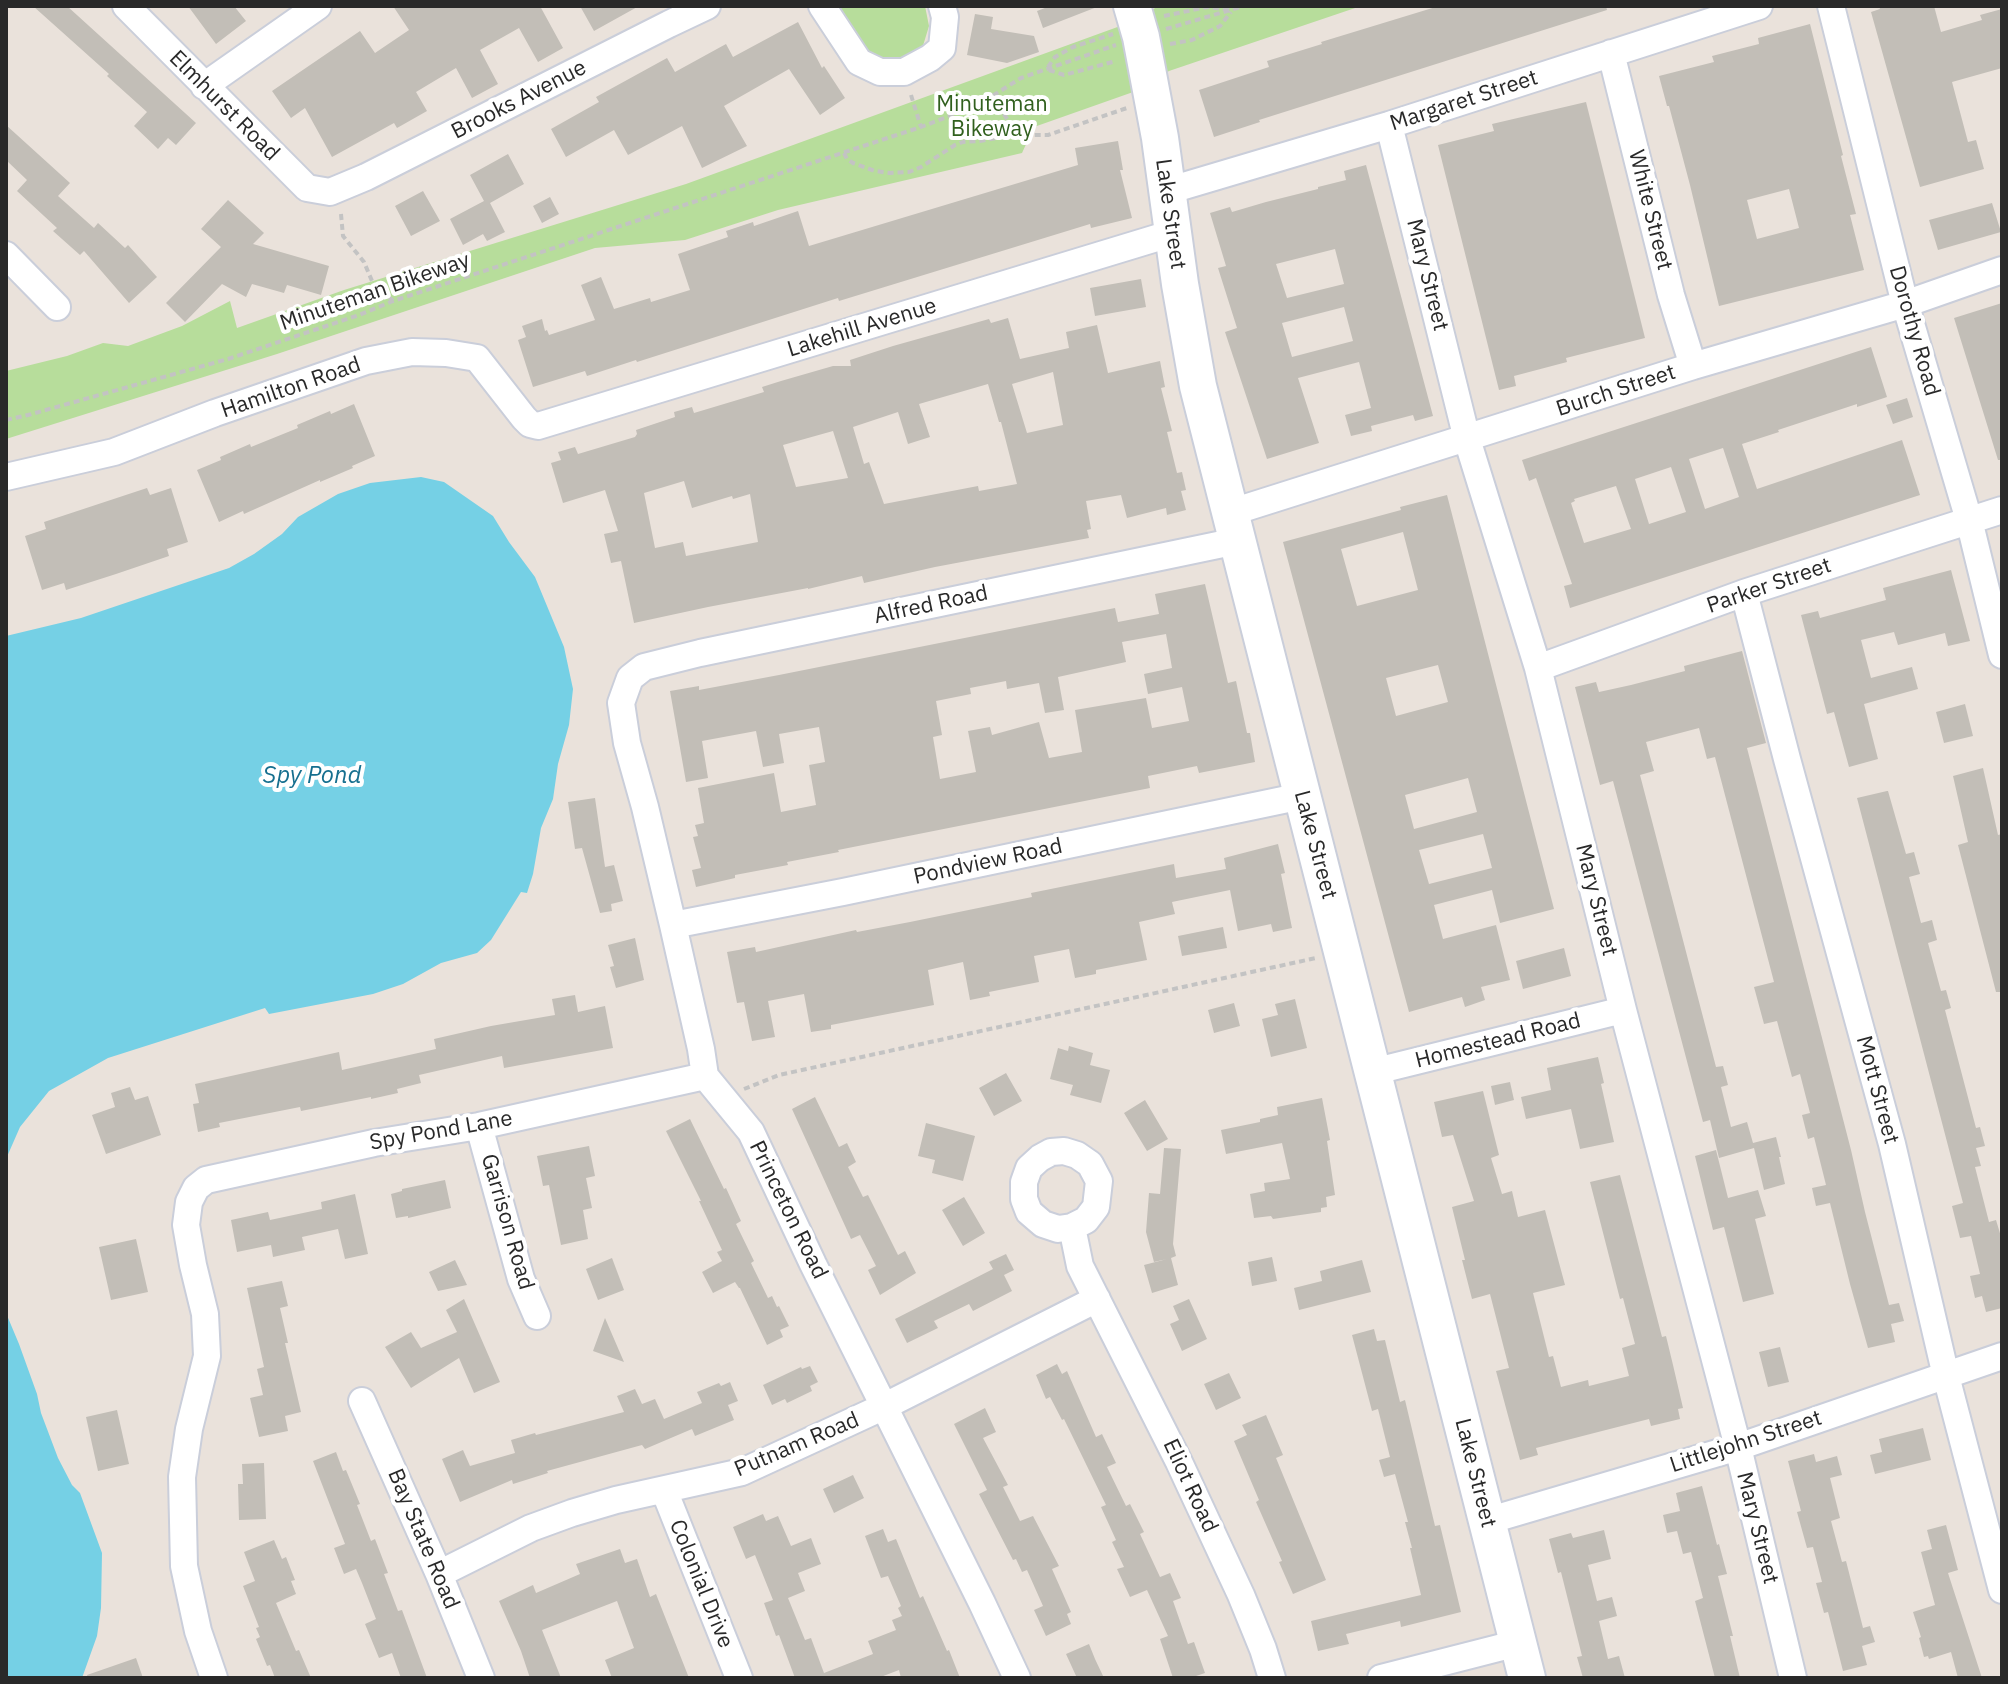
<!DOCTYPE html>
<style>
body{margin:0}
#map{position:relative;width:2008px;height:1684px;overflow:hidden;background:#eae2db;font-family:"IBM Plex Sans",sans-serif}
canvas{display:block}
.frame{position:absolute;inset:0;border:8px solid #292929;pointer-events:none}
</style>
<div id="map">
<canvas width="2008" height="1684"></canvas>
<div class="frame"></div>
</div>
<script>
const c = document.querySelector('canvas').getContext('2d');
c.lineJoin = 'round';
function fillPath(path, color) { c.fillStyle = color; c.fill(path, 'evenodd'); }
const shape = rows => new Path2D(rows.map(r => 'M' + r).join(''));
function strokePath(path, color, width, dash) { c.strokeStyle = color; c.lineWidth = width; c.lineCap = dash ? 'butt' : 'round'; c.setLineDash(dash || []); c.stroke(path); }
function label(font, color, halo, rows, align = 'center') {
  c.font = font + ' "IBM Plex Sans",sans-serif'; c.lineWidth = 8; c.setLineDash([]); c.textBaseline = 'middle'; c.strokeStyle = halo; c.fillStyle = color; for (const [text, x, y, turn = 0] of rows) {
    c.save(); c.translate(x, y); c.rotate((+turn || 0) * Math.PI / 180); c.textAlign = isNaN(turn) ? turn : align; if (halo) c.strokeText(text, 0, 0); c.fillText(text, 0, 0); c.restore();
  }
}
fillPath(shape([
 [827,6,925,6,929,26,922,49,903,64,873,63],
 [1159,6,1361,6,1169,71,1136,91,1034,127,1022,153,778,210,685,240,595,248,277,354,6,439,6,371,67,356,103,343,128,346,182,326,230,301,237,328,344,290,686,184,1123,25]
]), '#b7dd9b');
fillPath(shape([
 [421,477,444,482,493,516,509,542,535,577,564,647,573,689,569,725,558,764,553,799,541,828,533,874,527,893,521,892,491,940,477,953,441,963,403,984,373,994,269,1014,265,1008,108,1058,49,1091,20,1127,6,1159,6,636,81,618,229,568,254,554,282,534,298,517,338,494,370,483],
 [6,1313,19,1344,37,1394,41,1413,58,1458,72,1485,80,1493,102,1553,101,1608,97,1636,82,1678,6,1678]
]), '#75d0e5');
fillPath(shape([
 [33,6,67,6,196,123,176,145,168,138,158,149,134,126,147,112,107,76,109,74],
 [188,6,234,6,246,21,216,44],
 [393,6,540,6,563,48,538,62,519,28,480,50,498,84,472,98,456,68,416,92,427,111,397,128,394,123,332,157,305,108,291,118,272,91,360,31,375,53,409,30],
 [580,6,639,6,594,31],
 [1050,6,1097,6,1097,7,1043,28,1037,11],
 [1439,6,1606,6,1607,10,1259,120,1260,122,1214,137,1199,90,1269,67,1267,61,1322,44,1321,42],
 [1879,6,1934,6,1941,32,1982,20,1980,15,2002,9,2002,68,1952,82,1968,142,1976,140,1984,169,1920,187,1871,12,1880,9],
 [975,14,993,17,991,29,1034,36,1039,52,1007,63,967,55],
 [798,22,822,68,824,66,845,98,820,115,789,69,724,106,747,146,702,168,682,126,628,155,614,130,566,157,551,129,599,102,596,97,667,58,675,72,726,44,733,57],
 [1810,24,1843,155,1841,156,1856,214,1850,215,1864,270,1719,306,1690,185,1669,106,1667,106,1659,76,1714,62,1712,56,1759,44,1758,38],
 [1789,189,1799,228,1757,239,1747,200],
 [1586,102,1645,338,1566,358,1567,362,1514,376,1516,386,1499,390,1438,145,1494,131,1492,124],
 [6,125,70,183,58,196,94,228,98,223,125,248,128,245,157,277,129,303,84,251,80,255,53,231,57,228,17,191,27,180,6,160],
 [1118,141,1123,170,1120,170,1132,218,1091,228,1090,224,839,301,838,298,637,362,636,360,587,376,585,371,533,387,518,340,526,337,522,326,542,319,545,331,547,330,549,335,595,320,581,285,601,277,614,309,650,298,651,302,690,290,678,254,728,237,726,231,753,222,754,226,798,211,809,246,1078,165,1075,148],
 [508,154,524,184,490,203,505,232,487,241,483,234,463,245,450,219,484,201,470,175],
 [1366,165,1433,416,1415,421,1413,415,1371,426,1372,431,1351,436,1345,415,1371,408,1359,362,1298,378,1319,443,1267,459,1225,332,1237,328,1218,268,1226,266,1210,213,1230,207,1232,212,1266,202,1318,189,1318,187,1346,180,1344,171],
 [1335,249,1344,284,1287,298,1276,264],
 [1344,307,1353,341,1292,357,1282,323],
 [423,191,440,221,411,236,395,206],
 [550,197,559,214,542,223,533,206],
 [228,200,264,233,253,244,329,266,321,295,287,285,284,293,252,284,246,297,222,284,185,322,166,303,221,247,201,229],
 [1992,203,2001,232,1938,250,1929,220],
 [1141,279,1146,307,1095,316,1090,288],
 [2002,303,2002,460,1998,460,1954,318],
 [1008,318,1020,359,1069,348,1066,332,1097,325,1108,373,1160,361,1165,387,1161,388,1172,431,1167,432,1177,473,1182,472,1186,490,1181,491,1186,510,1167,515,1166,508,1127,518,1121,495,1086,501,1091,529,1087,530,1089,538,935,567,864,583,862,576,808,589,808,588,708,607,634,623,621,561,611,563,604,534,618,531,605,490,563,503,551,463,561,460,558,452,575,447,578,454,635,437,637,434,636,430,675,417,674,412,692,407,694,413,764,392,762,387,781,381,833,366,851,366,850,360,893,346,989,319,991,323],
 [1053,372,1063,425,1027,433,1012,384],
 [988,384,999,422,1001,422,1017,484,979,491,978,486,884,504,869,462,864,464,853,427,898,412,908,444,930,437,919,404],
 [833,431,848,478,796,487,783,445],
 [684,481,692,508,732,496,733,499,750,494,758,542,686,556,683,542,655,548,644,493],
 [1871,347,1887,397,1857,407,1857,404,1778,430,1779,432,1742,444,1757,489,1902,440,1920,495,1570,608,1564,586,1572,584,1536,478,1529,481,1522,460],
 [1723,448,1739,497,1705,509,1689,459],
 [1671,467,1686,512,1649,524,1635,479],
 [1616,486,1631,529,1584,543,1571,503,1575,501,1574,499],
 [1907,398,1913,417,1893,424,1886,405],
 [354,404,375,456,352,466,353,468,320,482,320,480,244,514,243,511,219,522,197,470,221,460,220,457,250,444,251,447,298,428,297,425,330,411,331,414],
 [147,488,150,495,171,488,188,542,167,549,169,556,116,574,66,590,64,583,42,590,25,536,46,529,44,522],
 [1447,495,1554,909,1500,923,1492,890,1434,905,1443,939,1496,925,1510,980,1481,987,1485,1000,1465,1007,1462,997,1409,1012,1283,542,1401,510,1400,507],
 [1403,532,1418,590,1357,606,1341,549],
 [1438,665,1448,702,1396,716,1386,678],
 [1468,778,1477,812,1414,829,1405,795],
 [1483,834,1492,868,1429,884,1419,850],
 [1951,570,1970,641,1948,646,1945,633,1898,645,1894,632,1861,640,1871,678,1912,667,1918,689,1864,704,1878,759,1849,767,1834,712,1827,714,1801,615,1818,611,1820,618,1886,600,1883,588],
 [1205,584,1228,683,1236,681,1247,733,1250,733,1255,762,1199,773,1197,766,1148,776,1150,788,838,850,839,852,787,862,788,865,735,875,735,878,696,887,692,870,701,868,693,837,698,836,695,825,704,823,698,788,774,773,781,812,816,805,809,765,825,762,819,727,779,734,784,763,763,767,756,731,702,741,708,778,686,782,670,691,699,686,699,690,779,675,1115,608,1118,622,1159,614,1155,594],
 [1166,634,1172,668,1144,674,1148,694,1182,687,1189,721,1152,728,1146,698,1075,710,1082,752,1049,758,1039,722,992,735,990,727,968,731,976,772,940,779,933,737,942,735,936,701,971,694,970,688,1006,681,1007,689,1039,683,1045,713,1064,710,1058,677,1126,662,1122,642],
 [1742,651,1766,743,1747,748,1851,1150,1865,1212,1889,1305,1899,1303,1904,1321,1891,1324,1895,1342,1868,1348,1850,1284,1830,1203,1816,1206,1812,1188,1826,1185,1814,1137,1808,1139,1802,1115,1810,1113,1800,1074,1792,1077,1777,1021,1764,1024,1754,987,1774,982,1715,757,1707,759,1699,728,1646,742,1654,771,1640,775,1716,1067,1723,1066,1728,1085,1721,1087,1731,1127,1747,1122,1753,1143,1776,1137,1781,1157,1779,1157,1785,1184,1764,1190,1754,1148,1719,1158,1710,1120,1703,1122,1613,781,1600,785,1575,687,1596,682,1599,692,1631,685,1685,671,1684,666],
 [1965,704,1973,736,1944,743,1936,712],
 [1983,768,1998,835,2002,834,2002,992,1996,992,1958,845,1968,842,1953,776],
 [1887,791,1888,791,1906,854,1914,852,1920,874,1909,877,1921,923,1932,920,1937,940,1928,943,1941,991,1946,990,1951,1008,1945,1010,1976,1128,1980,1127,1985,1146,1976,1148,1981,1166,1975,1167,1989,1222,1996,1220,2002,1240,2002,1308,1986,1312,1982,1296,1975,1298,1970,1276,1980,1274,1971,1236,1960,1238,1952,1206,1963,1203,1857,798],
 [595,798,605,867,614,865,623,901,611,904,612,911,600,913,582,848,575,849,568,802],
 [1278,844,1285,873,1281,874,1292,928,1273,932,1271,924,1238,931,1230,890,1172,902,1175,914,1139,922,1147,960,1096,970,1096,974,1075,978,1069,949,1034,956,1039,982,989,992,990,996,970,1000,963,962,928,970,934,1005,831,1025,831,1029,811,1032,804,994,768,1001,775,1037,752,1041,744,1002,737,1003,727,952,755,947,756,952,856,930,857,932,910,922,1032,897,1031,893,1174,864,1176,878,1226,869,1224,858],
 [1223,927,1227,948,1182,956,1178,936],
 [635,938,644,980,616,988,610,967,614,966,608,945],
 [1564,948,1571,976,1523,989,1516,961],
 [575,995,578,1012,605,1006,613,1048,504,1068,502,1056,419,1075,421,1083,397,1089,398,1093,371,1099,371,1097,301,1111,300,1107,219,1123,220,1127,198,1132,193,1104,199,1103,195,1084,339,1052,342,1070,436,1049,434,1039,491,1026,555,1015,552,999],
 [1295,999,1307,1048,1271,1057,1262,1019,1278,1015,1275,1004],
 [1234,1003,1240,1026,1214,1033,1208,1010],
 [1069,1046,1093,1053,1090,1065,1110,1070,1101,1103,1070,1095,1073,1085,1050,1079,1058,1048,1068,1051],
 [1598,1057,1604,1083,1601,1084,1614,1142,1580,1149,1571,1109,1526,1119,1521,1097,1551,1090,1547,1068],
 [1006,1073,1022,1101,994,1116,979,1088],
 [1510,1082,1514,1100,1495,1105,1491,1086],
 [130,1087,135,1100,148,1096,161,1135,106,1154,92,1115,115,1107,111,1093],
 [1483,1091,1499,1155,1491,1158,1502,1194,1512,1191,1518,1217,1545,1210,1558,1259,1565,1285,1533,1293,1549,1357,1553,1356,1561,1387,1588,1380,1589,1386,1629,1376,1622,1348,1635,1344,1623,1298,1620,1299,1590,1182,1620,1175,1662,1337,1666,1336,1673,1365,1683,1408,1678,1409,1680,1419,1651,1426,1649,1419,1602,1431,1536,1448,1538,1455,1520,1460,1496,1371,1509,1368,1490,1294,1472,1299,1462,1260,1465,1260,1452,1207,1474,1201,1453,1135,1442,1137,1434,1102],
 [815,1097,839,1147,847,1143,856,1162,848,1167,863,1197,868,1195,898,1255,905,1251,916,1273,880,1295,868,1270,876,1266,860,1235,851,1239,792,1109],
 [1322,1098,1330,1140,1327,1141,1335,1195,1326,1197,1327,1207,1321,1208,1321,1212,1273,1219,1271,1216,1254,1218,1250,1194,1265,1191,1264,1183,1290,1179,1282,1143,1226,1154,1221,1130,1260,1122,1260,1119,1278,1115,1277,1107],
 [1145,1100,1168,1139,1147,1151,1124,1113],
 [690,1119,724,1189,726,1188,741,1221,736,1224,754,1261,751,1263,768,1298,772,1296,777,1307,779,1306,789,1326,780,1330,783,1337,767,1345,740,1288,739,1288,735,1282,713,1293,702,1272,722,1261,717,1252,722,1250,699,1201,701,1201,666,1131],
 [926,1123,975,1136,963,1181,932,1173,935,1160,918,1156],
 [589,1146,595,1176,586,1178,592,1208,583,1210,588,1239,561,1245,549,1185,543,1186,537,1156],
 [1164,1148,1181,1149,1173,1244,1176,1256,1171,1258,1178,1285,1152,1293,1144,1265,1167,1259,1154,1262,1146,1232,1149,1193,1160,1194],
 [1716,1150,1728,1198,1758,1190,1766,1216,1755,1219,1774,1294,1743,1302,1724,1227,1713,1230,1695,1156],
 [445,1180,451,1208,408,1218,408,1216,396,1218,391,1194,402,1191,402,1189],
 [355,1194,368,1254,345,1259,338,1229,302,1237,305,1250,273,1257,271,1245,237,1252,231,1220,268,1212,270,1220,322,1209,321,1202],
 [964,1197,985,1233,963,1246,942,1210],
 [136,1239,148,1292,111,1300,99,1247],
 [1006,1254,1014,1270,1004,1275,1012,1291,973,1311,969,1304,934,1321,938,1328,907,1343,895,1319,993,1269,989,1262],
 [1272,1257,1277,1281,1252,1286,1248,1262],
 [612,1258,624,1290,598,1300,586,1269],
 [455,1260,467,1285,438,1291,429,1272],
 [1362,1260,1371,1292,1299,1310,1294,1288,1322,1281,1320,1271],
 [282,1281,288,1306,280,1308,288,1343,285,1343,301,1412,285,1416,288,1431,259,1437,250,1398,263,1395,257,1369,264,1367,247,1288],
 [464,1299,500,1382,474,1393,459,1358,411,1388,385,1347,411,1332,421,1348,457,1332,446,1310],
 [1189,1299,1207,1339,1182,1351,1170,1324,1179,1320,1173,1306],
 [605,1318,624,1362,593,1351],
 [1374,1329,1377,1341,1385,1340,1400,1402,1405,1400,1435,1526,1440,1525,1461,1612,1401,1627,1400,1621,1346,1634,1349,1644,1318,1651,1311,1621,1421,1595,1410,1548,1412,1548,1405,1522,1408,1522,1395,1474,1384,1477,1379,1460,1390,1457,1378,1409,1372,1411,1352,1335],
 [1780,1347,1789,1382,1768,1387,1759,1352],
 [1057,1364,1062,1374,1067,1371,1096,1437,1102,1434,1116,1463,1107,1467,1126,1506,1130,1504,1144,1532,1140,1534,1160,1577,1170,1573,1181,1598,1173,1601,1188,1644,1194,1642,1205,1673,1190,1678,1173,1678,1160,1639,1168,1636,1147,1590,1130,1597,1117,1569,1124,1567,1112,1542,1116,1540,1101,1507,1106,1505,1064,1419,1062,1420,1050,1397,1046,1399,1036,1375],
 [810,1366,818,1382,810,1386,812,1391,787,1403,785,1399,772,1405,763,1385,801,1367,802,1369],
 [1229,1373,1241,1398,1216,1410,1204,1384],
 [730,1382,738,1401,728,1405,734,1420,695,1436,692,1429,645,1449,642,1445,547,1471,548,1473,513,1484,512,1480,460,1502,442,1459,463,1450,470,1466,515,1453,511,1440,535,1433,536,1435,624,1412,617,1396,635,1389,642,1404,655,1399,664,1419,702,1403,697,1392,719,1383,721,1386],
 [985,1408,996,1432,983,1438,1008,1485,1003,1487,1020,1521,1033,1516,1059,1566,1052,1569,1071,1612,1067,1614,1071,1624,1046,1636,1034,1610,1043,1606,1027,1570,1022,1572,1016,1559,1013,1560,979,1494,987,1490,954,1424],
 [117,1410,129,1464,98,1471,86,1417],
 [1266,1415,1283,1455,1276,1458,1326,1580,1293,1594,1279,1562,1282,1561,1256,1502,1259,1500,1234,1441,1247,1435,1242,1425],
 [1923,1428,1931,1460,1875,1474,1870,1455,1882,1452,1879,1439],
 [336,1452,343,1471,346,1470,360,1504,357,1505,371,1541,375,1539,388,1573,384,1574,398,1611,402,1610,427,1678,401,1678,392,1653,379,1658,365,1624,376,1619,362,1583,356,1569,344,1574,334,1548,345,1544,313,1461],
 [1814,1454,1816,1462,1837,1456,1842,1475,1830,1478,1840,1518,1831,1521,1842,1562,1846,1561,1863,1628,1870,1626,1875,1642,1862,1646,1867,1665,1843,1671,1828,1612,1824,1613,1816,1583,1822,1582,1813,1547,1807,1548,1797,1512,1801,1511,1788,1461],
 [264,1463,266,1519,239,1520,238,1484,243,1484,242,1464],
 [853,1475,864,1498,834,1513,823,1489],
 [1702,1486,1717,1545,1719,1544,1727,1574,1718,1576,1733,1636,1730,1636,1740,1678,1715,1678,1695,1601,1703,1598,1691,1552,1683,1554,1677,1531,1667,1533,1663,1515,1680,1511,1676,1493],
 [763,1514,766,1521,778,1516,791,1546,811,1538,821,1564,798,1573,805,1591,788,1598,805,1640,811,1638,824,1673,873,1654,868,1641,896,1630,892,1620,902,1616,898,1608,901,1606,888,1576,881,1578,865,1536,883,1529,888,1542,896,1539,920,1598,923,1596,947,1651,949,1650,960,1678,901,1678,899,1670,878,1678,795,1678,779,1635,776,1636,764,1603,773,1600,755,1555,746,1559,733,1527],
 [1946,1525,1958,1570,1948,1573,1982,1678,1958,1678,1951,1652,1929,1659,1928,1656,1924,1657,1919,1638,1921,1637,1913,1612,1935,1605,1921,1552,1932,1549,1927,1530],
 [1604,1530,1611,1559,1588,1565,1597,1601,1612,1597,1617,1616,1599,1621,1608,1659,1619,1656,1625,1678,1583,1678,1577,1657,1582,1656,1561,1572,1558,1573,1549,1539,1571,1533,1573,1538],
 [274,1540,282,1559,286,1557,295,1580,291,1581,296,1594,276,1603,296,1651,299,1650,311,1678,275,1678,270,1665,267,1666,256,1639,260,1637,256,1628,259,1627,243,1586,255,1581,244,1552],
 [620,1549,625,1563,637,1559,650,1597,656,1594,689,1678,612,1678,605,1660,634,1648,617,1601,542,1630,561,1678,530,1678,521,1651,499,1601,533,1585,536,1593,580,1574,576,1564],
 [1089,1644,1095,1659,1104,1678,1077,1678,1066,1654],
 [136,1658,143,1678,88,1678,87,1675]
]), '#c2beb7');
const street = shape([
 [126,6,307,188,330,192,366,177,669,24,707,6],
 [822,6,859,62,880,72,904,72,930,58,942,48,945,17,942,6],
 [1831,6,1904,300,1969,520,2002,655],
 [1611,53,1671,295,1693,366],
 [204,86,318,6],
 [1389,125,1467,439,1538,668,1623,1010,1738,1447,1793,1678],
 [1167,191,1389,125,1759,6],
 [6,255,57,307],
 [6,477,114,452,215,413,366,361,412,352,446,353,477,358,524,418,530,424,538,426,1173,233],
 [1229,513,1693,366,1905,304,2002,270],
 [1744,593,1787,759,1892,1144,1946,1376,2002,1590],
 [1538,668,1744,593,2002,510],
 [673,925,843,892,1302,796],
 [1372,1072,1623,1010],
 [479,1126,521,1279,537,1316],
 [1072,1227,1086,1220,1096,1207,1099,1181,1090,1164,1077,1155,1064,1151,1051,1152,1040,1158,1029,1168,1024,1182,1024,1199,1029,1212,1043,1224,1058,1229,1072,1227,1080,1266,1179,1462,1241,1595,1263,1649,1272,1678],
 [362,1401,439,1574,481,1678],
 [664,1490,739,1678],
 [1487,1521,1738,1447,2002,1356],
 [439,1574,531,1528,572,1513,616,1500,742,1472,885,1406,1097,1299],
 [214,1678,198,1631,184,1566,182,1477,189,1429,207,1356,205,1314,193,1265,186,1225,189,1202,196,1188,206,1180,374,1143,479,1126,705,1076],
 [1017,1678,982,1603,813,1264,751,1132,705,1076,701,1049,673,925,645,807,627,743,621,703,630,678,644,667,700,653,1237,541],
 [1381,1678,1518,1643]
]);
const secondary = shape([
 [1132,6,1141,37,1160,138,1180,284,1198,386,1527,1678]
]);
strokePath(street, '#caceda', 30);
strokePath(secondary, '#caceda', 40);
strokePath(shape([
 [1164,16,1207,7,1230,10],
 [1166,29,1244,6],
 [1170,44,1192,40,1220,26,1231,12],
 [1048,67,1055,57,1073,47,1113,34],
 [1049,70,1064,75,1116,61],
 [911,95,921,127],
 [993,97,1011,125,1019,132,1031,135,1048,135,1127,108],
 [844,153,847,159,853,163,875,171,890,173,909,172,921,167,955,145,963,142,980,141,1023,133],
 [341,214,343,236,364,262,372,281,393,301],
 [6,420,28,415,228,359,359,315,393,301,921,127,978,105,1021,78,1116,45],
 [744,1089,779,1075,1316,958]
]), '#c3c3c3', 4, [6, 4]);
strokePath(street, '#fff', 26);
strokePath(secondary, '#fff', 36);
label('22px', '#292929', '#fff', [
 ["Brooks Avenue",519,100,-27],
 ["Margaret Street",1464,101,-18],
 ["Elmhurst Road",224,106,45],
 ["White Street",1650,210,76],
 ["Lake Street",1170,214,82],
 ["Mary Street",1427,275,76],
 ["Minuteman Bikeway",375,292,-19],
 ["Lakehill Avenue",862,328,-17],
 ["Dorothy Road",1914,331,74],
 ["Hamilton Road",291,388,-19],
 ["Burch Street",1616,391,-18],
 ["Parker Street",1769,586,-19],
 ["Alfred Road",931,605,-12],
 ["Lake Street",1315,845,75],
 ["Pondview Road",988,862,-12],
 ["Mary Street",1596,900,76],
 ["Homestead Road",1498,1041,-14],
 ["Mott Street",1877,1090,75],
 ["Spy Pond Lane",441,1131,-10],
 ["Princeton Road",788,1210,64],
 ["Garrison Road",507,1222,74],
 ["Littlejohn Street",1746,1442,-18],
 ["Putnam Road",797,1445,-23],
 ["Lake Street",1475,1473,76],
 ["Eliot Road",1190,1486,65],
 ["Mary Street",1757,1528,76],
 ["Bay State Road",423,1539,67],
 ["Colonial Drive",701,1584,68]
]);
label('22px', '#31601e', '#fff', [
 ["Minuteman",992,105],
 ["Bikeway",992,130]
]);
label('italic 24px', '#166f8f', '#fff', [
 ["Spy Pond",312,776]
]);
</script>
